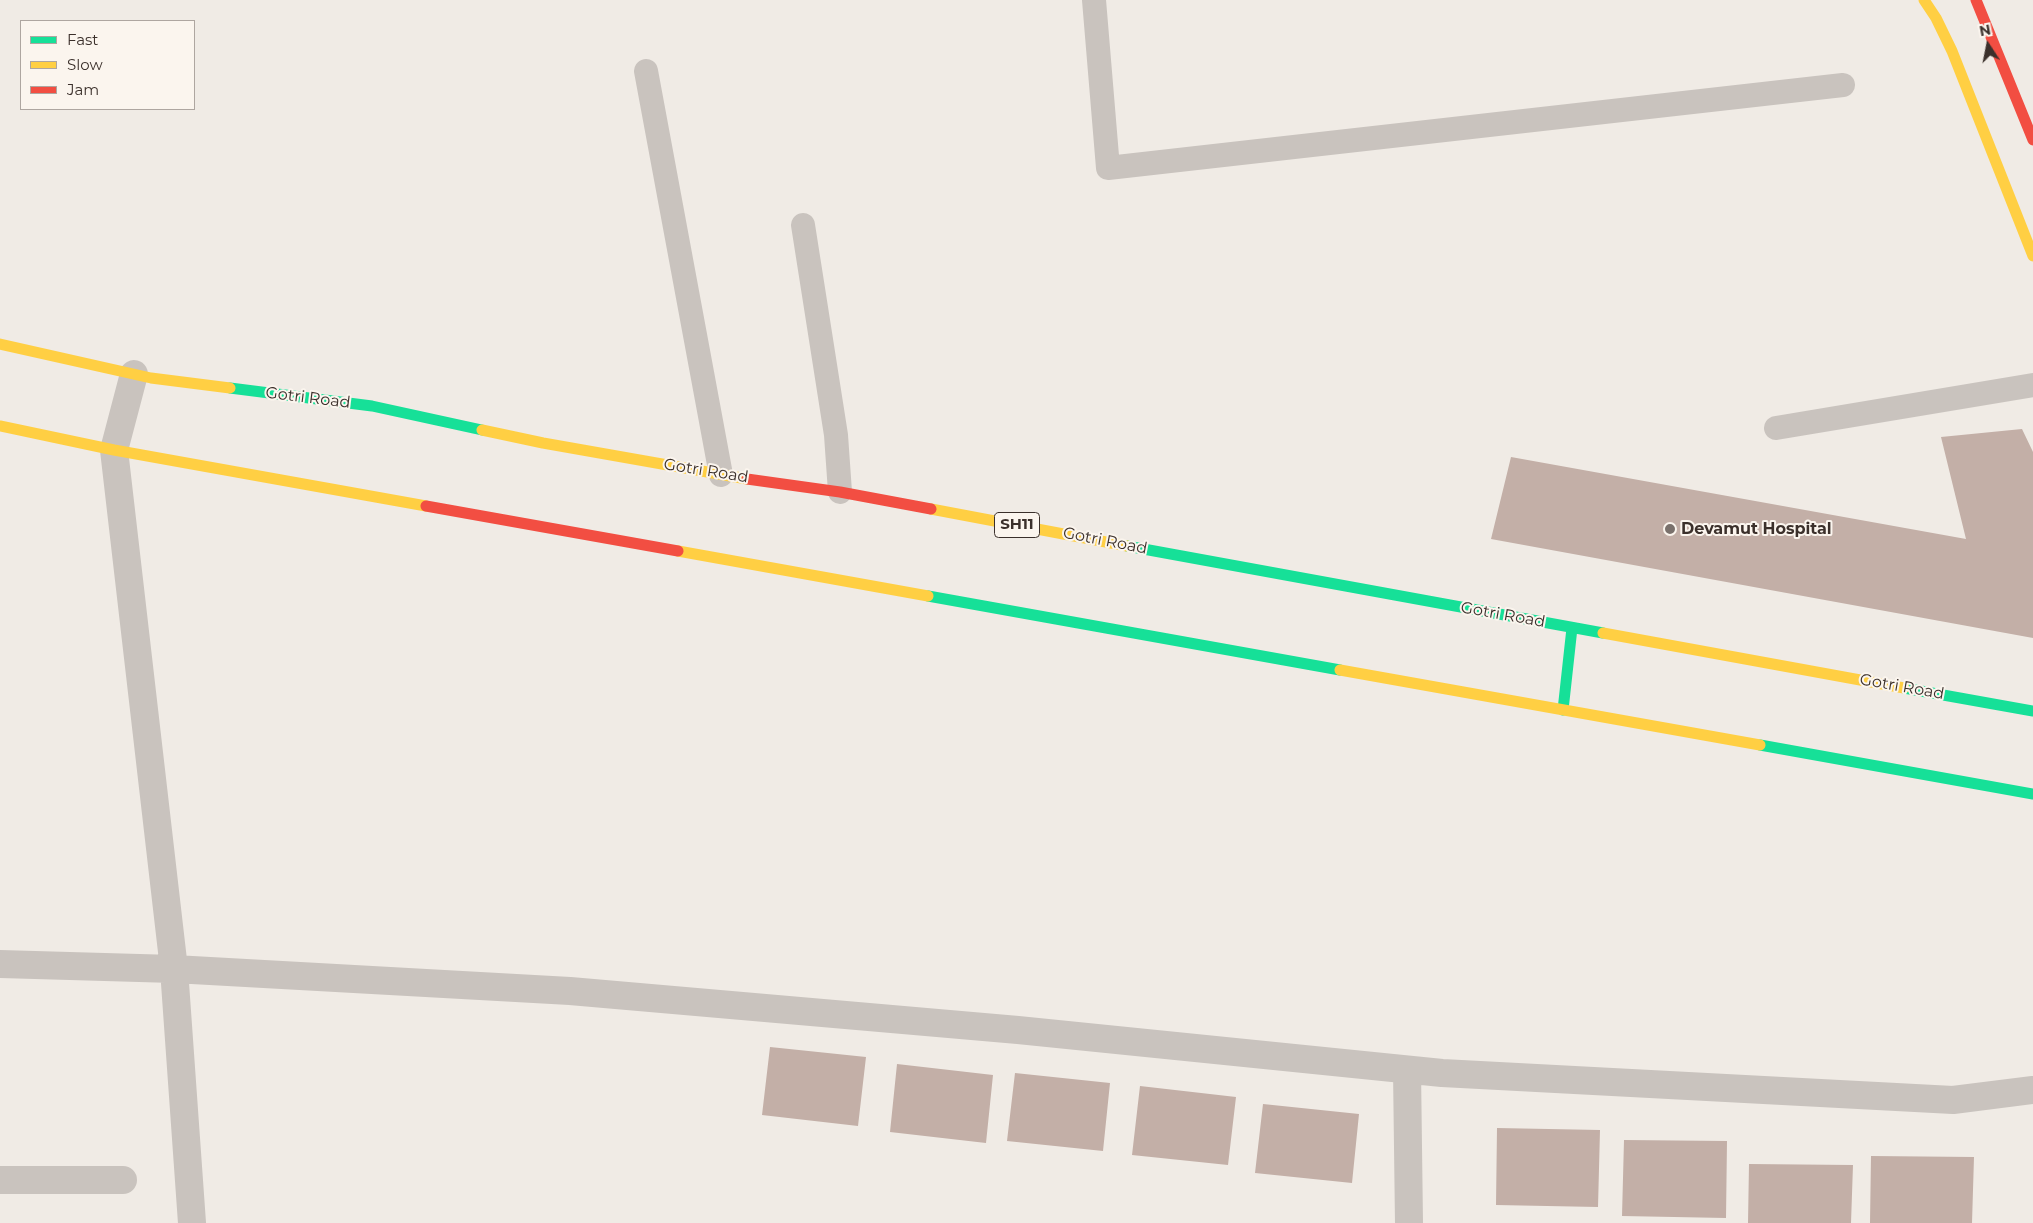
<!DOCTYPE html>
<style>
body{margin:0}
#map{position:relative;width:2033px;height:1223px;overflow:hidden;background:#f0ebe5;font-family:Montserrat,sans-serif}
canvas{display:block}
.legend{position:absolute;left:20px;top:20px;width:175px;height:90px;box-sizing:border-box;background:#fbf5ee;border:1px solid #aea6a0;margin:0;padding:6px 9px;list-style:none;font-size:15px;color:#3b302b}
.legend li{display:flex;align-items:center;gap:10px;height:25px}
.legend b{width:25px;border:1px solid #aea6a0}
.north{position:absolute;left:1963px;top:20px;width:50px;height:50px;-webkit-text-stroke:4px #fbf5ee;paint-order:stroke;rotate:349deg;font-size:14px;font-weight:700;line-height:20px;text-align:center;color:#3b302b}
.north::after{content:'';display:block;margin:auto;width:18px;height:22px;background:#3b302b;clip-path:polygon(50% 0,100% 100%,50% 72%,0 100%)}
</style>
<div id="map">
<canvas width="2033" height="1223"></canvas>
<ul class="legend">
<li><b style="height:6px;background:#16e098"></b>Fast</li>
<li><b style="height:6px;background:#ffcf43"></b>Slow</li>
<li><b style="height:6px;background:#f24e42"></b>Jam</li>
</ul>
<div class="north">N</div>
</div>
<script>
const c = document.querySelector('canvas').getContext('2d');
c.lineJoin = 'round';
function fillPath(path, color) { c.fillStyle = color; c.fill(path, 'evenodd'); }
const shape = rows => new Path2D(rows.map(r => 'M' + r).join(''));
function strokePath(path, color, width, dash) { c.strokeStyle = color; c.lineWidth = width; c.lineCap = dash ? 'butt' : 'round'; c.setLineDash(dash || []); c.stroke(path); }
function label(font, color, halo, rows, align = 'center') {
  c.font = font + ' Montserrat,sans-serif'; c.lineWidth = 4; c.setLineDash([]); c.textBaseline = 'middle'; c.strokeStyle = halo; c.fillStyle = color; for (const [text, x, y, turn = 0] of rows) {
    c.save(); c.translate(x, y); c.rotate((+turn || 0) * Math.PI / 180); c.textAlign = isNaN(turn) ? turn : align; if (halo) c.strokeText(text, 0, 0); c.fillText(text, 0, 0); c.restore();
  }
}
fillPath(shape([
 [2022,429,2033,452,2033,638,1491,539,1511,457,1966,539,1941,437],
 [770,1047,866,1057,858,1126,762,1115],
 [897,1064,993,1075,986,1143,890,1132],
 [1015,1073,1110,1083,1103,1151,1007,1141],
 [1140,1086,1236,1097,1228,1165,1132,1155],
 [1263,1104,1359,1114,1352,1183,1255,1173],
 [1497,1128,1600,1130,1598,1207,1496,1205],
 [1624,1140,1727,1141,1726,1218,1622,1216],
 [1871,1156,1974,1157,1972,1223,1870,1223],
 [1749,1164,1853,1165,1851,1223,1748,1223]
]), '#c3afa7');
strokePath(shape([
 [1094,0,1108,168,1843,85],
 [646,71,721,475],
 [803,225,836,435,840,492],
 [1776,428,2033,385]
]), '#c9c3be', 24);
strokePath(shape([
 [134,374,114,450,174,969,192,1223],
 [0,964,174,969,570,991,1018,1030,1442,1073,1953,1100,2033,1090],
 [1407,1070,1409,1223],
 [0,1180,123,1180]
]), '#c9c3be', 28);
strokePath(shape([
 [230,388,372,406,482,430],
 [1127,546,1603,633],
 [928,596,1340,670],
 [1904,688,2033,711],
 [1563,710,1572,628],
 [1760,745,2033,794]
]), '#16e098', 11);
strokePath(shape([
 [1924,0,1936,18,1952,51,2033,256],
 [0,344,151,378,230,388],
 [0,426,114,450,426,506],
 [482,430,543,443,747,479],
 [931,509,1127,546],
 [678,551,928,596],
 [1603,633,1904,688],
 [1340,670,1760,745]
]), '#ffcf43', 11);
strokePath(shape([
 [1976,0,2033,140],
 [747,479,840,492,931,509],
 [426,506,678,551]
]), '#f24e42', 11);
for (const [x, y, r, color] of [
 [1670,529,6,"#7a716c"]
]) { const dot = new Path2D(); dot.arc(x, y, r, 0, 2 * Math.PI); c.fillStyle = color; c.fill(dot); strokePath(dot, '#fbf5ee', 2); }
for (const [x, y, w] of [
 [1017,525,45]
]) { const box = new Path2D(); box.roundRect(x - w / 2, y - 12.5, w, 25, 4); c.fillStyle = '#fbf5ee'; c.fill(box); strokePath(box, '#3b302b', 1); }
label('bold 15px', '#3b302b', null, [
 ["SH11",1017,525]
]);
label('16px', '#3b302b', '#fbf5ee', [
 ["Gotri Road",308,398,7],
 ["Gotri Road",706,471,9],
 ["Gotri Road",1105,541,11],
 ["Gotri Road",1503,615,10],
 ["Gotri Road",1902,687,10]
]);
label('bold 16px', '#3b302b', '#fbf5ee', [
 ["Devamut Hospital",1681,529]
], 'left');
</script>
